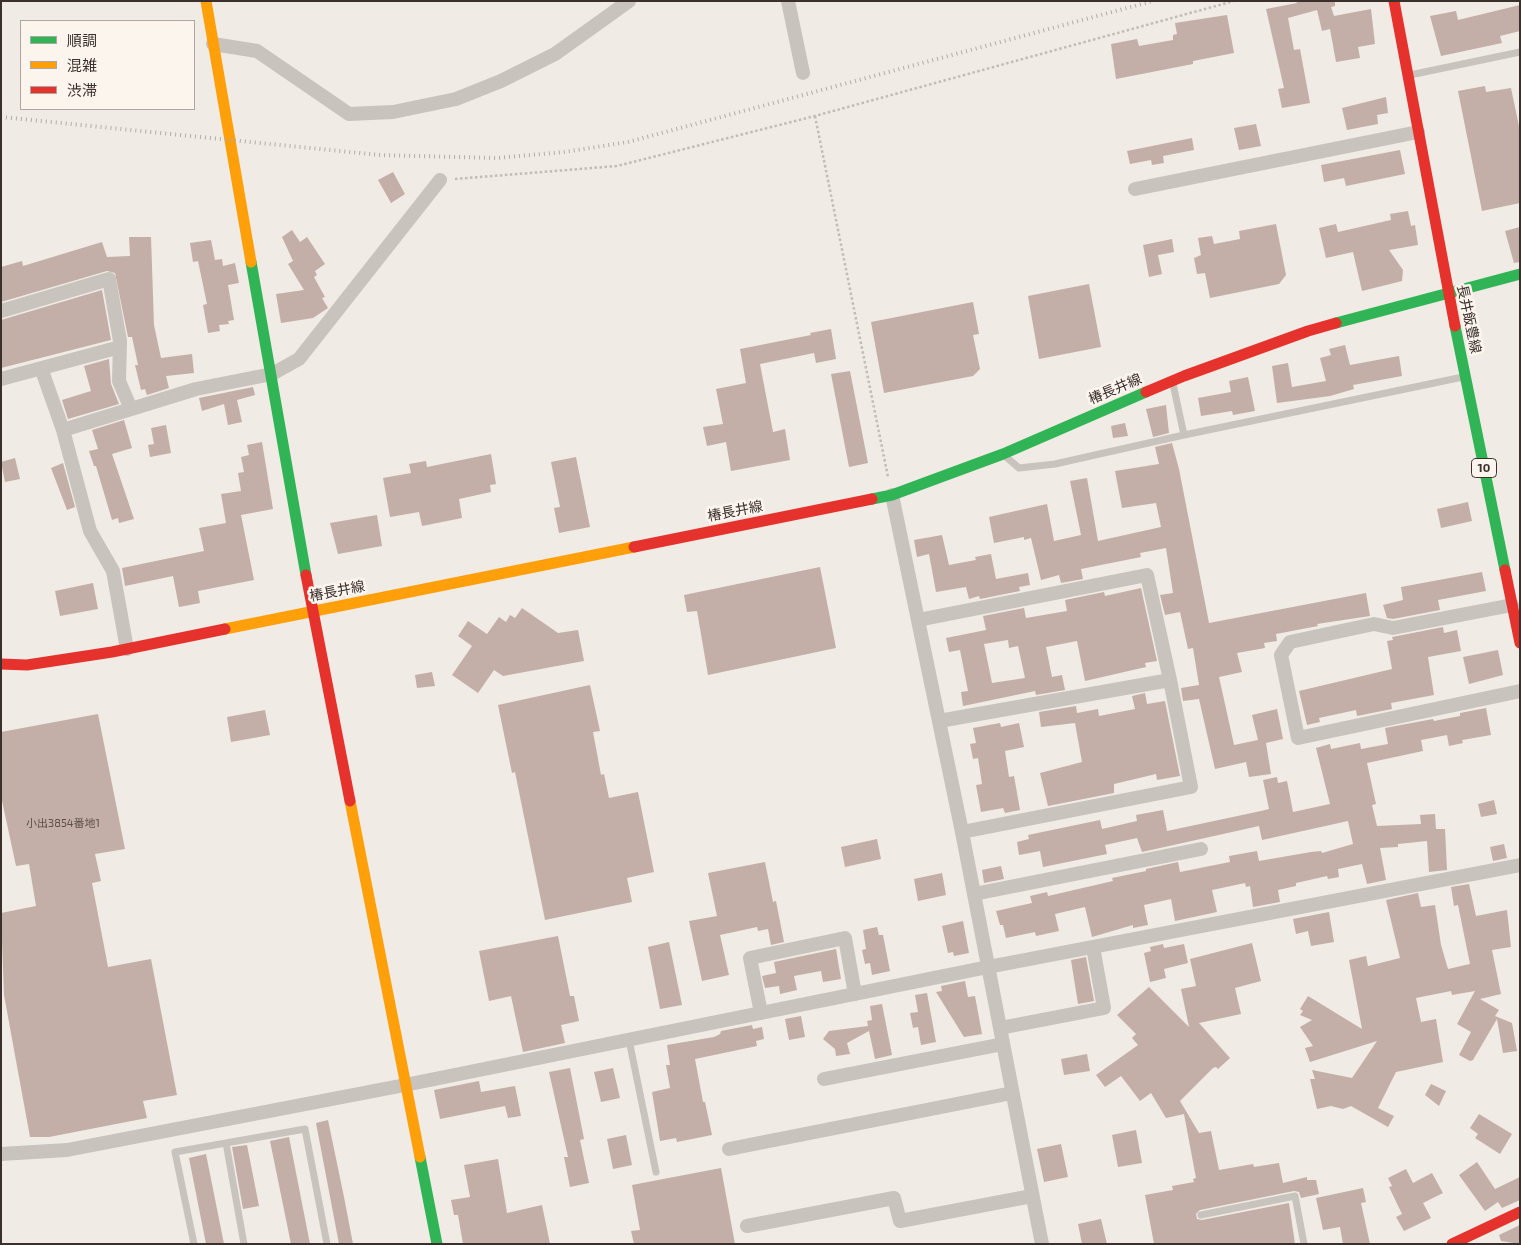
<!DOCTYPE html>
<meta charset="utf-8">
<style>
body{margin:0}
#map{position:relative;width:1521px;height:1245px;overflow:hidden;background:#f0ebe5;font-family:"Exo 2","Noto Sans JP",sans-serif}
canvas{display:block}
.frame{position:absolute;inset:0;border:2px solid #3b302b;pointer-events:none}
.legend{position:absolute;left:20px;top:20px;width:175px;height:90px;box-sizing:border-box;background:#fbf5ee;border:1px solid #aea6a0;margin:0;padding:6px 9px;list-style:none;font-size:15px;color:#3b302b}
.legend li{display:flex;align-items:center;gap:10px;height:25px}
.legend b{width:25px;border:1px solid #aea6a0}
</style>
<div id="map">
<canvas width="1521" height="1245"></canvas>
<div class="frame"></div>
<ul class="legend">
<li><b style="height:6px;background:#30b455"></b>順調</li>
<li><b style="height:6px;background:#ff9f0a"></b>混雑</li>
<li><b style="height:6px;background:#e5322d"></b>渋滞</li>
</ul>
</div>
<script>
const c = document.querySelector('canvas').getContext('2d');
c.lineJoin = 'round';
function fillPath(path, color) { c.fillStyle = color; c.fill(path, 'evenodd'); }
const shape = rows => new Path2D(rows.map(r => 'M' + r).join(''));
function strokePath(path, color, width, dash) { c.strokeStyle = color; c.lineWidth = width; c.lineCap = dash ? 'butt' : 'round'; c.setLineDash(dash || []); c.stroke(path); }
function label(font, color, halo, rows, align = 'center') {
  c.font = font + ' "Exo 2","Noto Sans JP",sans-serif'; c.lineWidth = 5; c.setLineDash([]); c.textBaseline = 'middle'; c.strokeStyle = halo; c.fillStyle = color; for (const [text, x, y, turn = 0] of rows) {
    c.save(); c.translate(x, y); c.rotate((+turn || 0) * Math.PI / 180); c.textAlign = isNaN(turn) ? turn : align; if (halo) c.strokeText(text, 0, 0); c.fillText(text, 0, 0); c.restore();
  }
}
fillPath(shape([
 [1296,1,1335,1,1335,6,1331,7,1334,16,1371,9,1375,44,1358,47,1360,58,1336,62,1330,29,1322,31,1317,10,1288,18,1294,50,1300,49,1310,103,1282,108,1278,89,1284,88,1266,9,1297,3],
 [1520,5,1520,31,1500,36,1502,43,1441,56,1430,16,1456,11,1458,20],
 [1227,15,1234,53,1193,61,1193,64,1116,79,1111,44,1137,39,1139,46,1173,40,1173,35,1177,34,1175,23],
 [1485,86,1486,92,1511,88,1520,131,1520,203,1482,211,1458,91],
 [1386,97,1388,113,1377,115,1378,124,1347,130,1342,108],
 [1256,124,1261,146,1239,150,1234,128],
 [1192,138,1194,150,1163,156,1164,163,1152,165,1151,160,1130,164,1127,151],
 [1400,150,1405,174,1346,186,1344,178,1324,182,1321,165],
 [393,172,405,194,391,203,378,180],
 [1408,211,1411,226,1415,225,1418,245,1389,250,1403,270,1402,281,1362,291,1353,252,1326,258,1319,228,1336,224,1338,232,1391,220,1390,214],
 [1276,224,1286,275,1279,284,1210,298,1205,273,1197,274,1194,258,1201,255,1198,238,1212,236,1214,244,1240,239,1239,231],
 [1520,227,1520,262,1514,263,1505,231],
 [292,230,300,242,307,237,325,264,315,271,317,275,314,277,325,297,322,298,328,308,313,318,281,323,276,294,304,290,288,264,293,261,282,237],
 [129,237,151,237,154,325,161,358,192,354,194,373,166,376,169,388,147,395,145,389,141,390,135,365,138,365,132,337,128,337,115,273,107,271,1,302,1,267,22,261,23,266,102,242,107,257,130,256],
 [1172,239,1174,252,1158,255,1162,274,1149,277,1143,245],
 [211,240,215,260,222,259,223,266,235,263,239,283,228,285,234,320,228,321,229,324,219,325,220,331,208,333,203,305,207,304,198,261,193,262,190,243],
 [1089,284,1101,347,1039,359,1028,296],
 [102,290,111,340,1,368,1,320],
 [973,302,979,334,973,335,980,369,973,376,884,393,871,322],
 [831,329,836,359,816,363,814,353,760,364,773,432,785,429,790,460,731,471,726,442,707,446,703,427,723,424,716,389,746,383,740,349,811,335,810,333],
 [1345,345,1350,365,1399,356,1402,376,1353,385,1354,389,1330,396,1277,403,1272,366,1288,363,1292,387,1326,381,1320,358,1331,355,1329,349],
 [109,359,111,384,119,404,68,419,62,400,91,391,84,366],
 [850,371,868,463,849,467,831,374],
 [1248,377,1255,411,1233,415,1232,411,1201,416,1198,398,1231,392,1229,381],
 [253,387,255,395,237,400,242,422,228,425,224,404,202,411,199,398],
 [1166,405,1169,433,1153,437,1146,409],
 [124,420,132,448,112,454,134,519,119,523,118,518,112,520,96,466,94,466,89,451,98,449,92,430],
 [1125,423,1128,436,1113,438,1111,426],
 [166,425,171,453,150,457,148,445,154,444,151,428],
 [262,442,273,509,241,515,254,580,198,591,200,603,179,607,173,576,125,586,122,568,204,551,199,528,226,523,221,494,241,491,238,473,244,472,241,457,249,455,247,445],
 [1172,443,1179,469,1209,623,1366,593,1370,616,1317,624,1318,626,1276,634,1277,641,1264,643,1265,648,1237,653,1242,672,1219,677,1234,745,1258,740,1252,715,1277,709,1283,739,1266,743,1271,774,1249,777,1246,762,1215,769,1199,699,1183,701,1181,688,1199,685,1193,648,1188,649,1180,612,1165,615,1160,595,1173,593,1166,548,1140,553,1141,557,1081,569,1083,579,1061,583,1059,575,1041,580,1031,538,1024,540,1024,537,994,543,989,517,1047,504,1054,541,1081,535,1070,481,1087,478,1098,541,1161,527,1156,503,1122,508,1115,471,1159,464,1155,447],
 [491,454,496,484,490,485,491,492,459,499,462,518,422,526,419,512,390,517,383,478,411,473,409,464,426,461,427,467],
 [576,457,590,527,559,533,554,508,560,507,551,462],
 [15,458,20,479,5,482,1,462],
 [63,463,75,507,67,510,51,468],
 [1468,502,1472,521,1441,528,1437,509],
 [377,515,382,546,338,554,330,523],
 [942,535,949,565,976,560,975,557,991,554,996,579,1028,573,1030,585,1019,587,1020,591,980,599,979,596,969,599,966,587,936,592,929,554,917,557,914,540],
 [820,567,836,648,708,675,697,611,687,612,684,595],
 [1482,572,1486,591,1438,600,1440,610,1393,619,1387,618,1383,605,1403,600,1401,587],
 [93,583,98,609,60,616,55,591],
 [1141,588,1157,661,1145,663,1146,667,1085,681,1077,641,1046,647,1052,677,1062,675,1065,690,1036,695,1035,691,963,706,961,692,968,691,960,650,949,652,946,638,986,630,983,616,1024,608,1026,618,1067,611,1065,600,1104,592,1105,596],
 [1008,640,1009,648,1018,646,1025,678,992,683,984,644],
 [522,608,558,633,578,630,584,661,503,676,494,670,478,693,452,675,472,646,458,636,468,621,487,634,499,617,506,622,510,615,515,618],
 [1443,627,1444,633,1457,630,1461,651,1428,657,1434,695,1391,703,1392,709,1357,716,1356,710,1319,718,1320,722,1307,725,1299,691,1392,669,1387,641,1393,640,1392,637],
 [1498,650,1503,675,1469,684,1463,657],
 [432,672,435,686,417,688,415,675],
 [590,685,600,731,593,732,601,775,604,774,609,798,638,792,654,872,627,878,632,902,545,920,515,772,512,773,498,705],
 [1145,693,1147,704,1165,701,1180,776,1157,780,1156,774,1114,784,1114,793,1048,806,1040,773,1082,762,1075,723,1041,727,1039,712,1076,706,1077,713,1098,709,1099,716,1135,709,1132,696],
 [1486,708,1491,735,1462,740,1463,743,1449,746,1447,735,1421,740,1423,751,1367,763,1376,804,1372,805,1377,826,1421,824,1420,815,1435,814,1436,829,1445,829,1447,870,1429,872,1427,841,1398,844,1398,847,1380,848,1386,880,1367,884,1362,864,1338,869,1339,877,1328,879,1327,876,1296,883,1296,886,1278,890,1280,902,1253,907,1250,886,1246,887,1245,883,1212,890,1217,912,1175,921,1171,899,1144,905,1148,925,1133,928,1133,925,1092,937,1085,907,1055,914,1059,931,1036,936,1035,932,1006,938,1003,925,1000,925,996,911,1032,903,1030,896,1047,892,1048,896,1113,881,1112,878,1146,871,1146,869,1178,862,1180,872,1230,862,1229,856,1257,851,1259,861,1311,852,1321,851,1322,853,1353,844,1348,821,1262,840,1259,826,1142,852,1137,838,1105,845,1107,854,1043,867,1040,851,1019,855,1017,842,1029,839,1028,835,1100,820,1102,829,1137,821,1136,815,1163,810,1167,831,1261,811,1269,809,1263,780,1277,777,1278,783,1287,781,1293,812,1330,804,1316,748,1330,744,1331,749,1360,743,1361,749,1388,744,1385,728,1433,719,1434,721,1460,716,1460,713],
 [265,710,270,735,231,742,227,717],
 [98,714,125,849,95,854,101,881,92,883,108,967,151,959,177,1095,143,1101,147,1118,49,1137,30,1137,4,995,1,913,36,906,29,864,16,866,1,796,1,732],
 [1000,723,1001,727,1019,723,1024,747,1005,751,1009,777,1014,776,1020,810,1005,813,1003,808,981,812,976,785,982,784,978,758,973,759,970,744,976,743,973,728],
 [1494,800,1497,814,1481,817,1478,804],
 [877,839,881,859,845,867,841,847],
 [1504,844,1507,858,1493,861,1490,847],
 [765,862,773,902,776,901,784,942,771,945,768,929,758,931,757,927,720,935,729,975,702,981,689,921,717,916,708,873],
 [1001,866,1004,879,984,883,982,870],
 [942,873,946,895,918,901,914,879],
 [1469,884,1476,916,1507,910,1511,947,1492,950,1501,994,1480,999,1499,1010,1495,1016,1512,1023,1517,1051,1503,1053,1497,1019,1473,1060,1470,1061,1459,1055,1471,1032,1457,1024,1475,991,1452,995,1451,991,1416,998,1421,1022,1436,1019,1443,1062,1396,1072,1378,1108,1394,1116,1388,1127,1351,1106,1343,1109,1331,1106,1317,1109,1310,1079,1315,1079,1312,1070,1352,1078,1377,1041,1310,1062,1305,1048,1313,1046,1300,1027,1312,1020,1300,1015,1303,1011,1300,1009,1308,996,1362,1029,1349,960,1366,956,1368,966,1400,958,1386,900,1418,893,1421,907,1435,905,1441,945,1448,969,1470,964,1458,905,1454,906,1451,887],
 [1329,912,1334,942,1311,946,1308,931,1296,934,1293,919],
 [963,921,969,953,954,956,953,952,948,953,942,926],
 [877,927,879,935,883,935,890,971,872,975,870,963,865,964,862,950,866,949,863,930],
 [558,936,570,996,574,996,579,1021,561,1025,565,1043,523,1052,511,996,489,1001,479,951],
 [669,942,682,1005,660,1009,648,947],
 [1252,943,1261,981,1235,988,1241,1014,1199,1023,1230,1058,1218,1069,1216,1067,1213,1068,1180,1101,1199,1133,1211,1131,1219,1170,1253,1164,1254,1167,1279,1163,1283,1183,1307,1177,1307,1180,1316,1180,1319,1194,1301,1198,1299,1192,1294,1191,1200,1210,1196,1214,1197,1219,1202,1220,1289,1203,1295,1244,1154,1244,1145,1195,1173,1190,1172,1186,1194,1182,1193,1179,1196,1178,1184,1114,1166,1118,1151,1093,1140,1101,1121,1076,1105,1087,1096,1075,1138,1045,1132,1038,1136,1034,1117,1015,1149,987,1189,1027,1181,989,1196,986,1190,959],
 [1163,944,1164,948,1184,944,1188,963,1164,969,1166,978,1150,982,1144,953,1151,951,1150,947],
 [836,949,841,979,823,982,821,971,794,976,797,990,780,994,779,986,765,988,762,976,776,973,774,962],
 [1086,957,1094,1001,1078,1004,1071,960],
 [965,981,968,997,975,996,982,1034,964,1037,936,992,942,991,941,986],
 [927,993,936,1042,921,1045,918,1027,913,1028,910,1013,918,1012,915,995],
 [882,1004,892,1055,875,1059,869,1031,847,1043,850,1054,836,1056,835,1049,823,1039,829,1031,868,1026,867,1021,872,1020,870,1006],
 [801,1016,805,1037,789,1040,785,1019],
 [752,1025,753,1029,762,1027,764,1039,756,1041,757,1046,695,1059,703,1102,705,1102,712,1135,677,1142,676,1138,660,1141,652,1092,670,1088,666,1065,670,1065,667,1045,714,1037,720,1034,721,1031],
 [1087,1054,1090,1071,1064,1075,1061,1059],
 [570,1068,584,1139,580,1140,589,1183,570,1187,564,1157,568,1157,549,1072],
 [613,1068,620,1098,601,1102,594,1072],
 [479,1081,481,1092,515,1086,521,1116,508,1118,505,1106,440,1119,434,1090],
 [1431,1084,1446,1091,1439,1106,1425,1095],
 [1479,1114,1512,1134,1500,1154,1475,1138,1478,1134,1470,1128],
 [328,1120,344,1197,353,1244,339,1244,316,1123],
 [1136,1130,1142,1163,1118,1167,1112,1135],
 [626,1135,632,1165,613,1169,607,1139],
 [289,1137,310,1244,291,1244,270,1141],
 [1061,1144,1068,1177,1044,1182,1037,1149],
 [247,1145,259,1206,243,1209,232,1147],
 [206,1154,224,1244,206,1244,189,1158],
 [498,1159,507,1213,542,1205,550,1244,463,1244,458,1215,454,1215,451,1200,470,1197,464,1165],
 [1477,1162,1495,1189,1520,1177,1520,1200,1502,1208,1498,1202,1485,1211,1459,1175],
 [721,1168,735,1244,634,1244,631,1231,640,1230,632,1185],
 [1406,1169,1413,1183,1432,1173,1443,1193,1423,1203,1431,1218,1404,1231,1396,1217,1402,1214,1389,1187,1392,1186,1388,1178],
 [1363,1188,1366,1202,1361,1203,1370,1244,1343,1244,1340,1227,1323,1230,1316,1198],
 [1101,1219,1107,1244,1082,1244,1078,1224],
 [1520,1225,1520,1244,1501,1241,1499,1235]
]), '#c3afa7');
strokePath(shape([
 [815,116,888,477],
 [455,179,617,166,815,116,1234,1]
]), '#c2bbb6', 2.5, [2.5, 2.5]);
strokePath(shape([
 [1410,75,1520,52],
 [1173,384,1184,435],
 [1005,456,1019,468,1055,464,1184,435,1463,377],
 [629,1040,656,1172],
 [226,1143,305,1129,327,1244],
 [1201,1215,1295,1196,1304,1244],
 [194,1244,175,1152,226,1143,244,1244]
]), '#c9c3be', 7);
strokePath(shape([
 [788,1,803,73],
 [213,44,257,51,349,114,393,112,456,99,501,81,555,54,629,1],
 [1135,189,1418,132],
 [1,311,109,279,120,341,119,381,131,409],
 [41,368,63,430,90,531,113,571,127,649],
 [1,379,120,347],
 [63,430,196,389,272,374,299,359,440,180],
 [892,495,962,832,1042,1244],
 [1512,605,1393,628,1374,624,1290,642,1281,655,1298,738,1520,691],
 [918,620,1147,575,1170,680,1191,787,962,832],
 [939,721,1170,680],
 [974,894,1201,849],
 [761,1013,750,958,845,938,855,994],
 [1000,1028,1104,1008,1093,947],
 [824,1079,1003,1044],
 [729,1149,1012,1093],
 [1,1154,67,1150,405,1085,988,967,1520,865],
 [747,1226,894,1198,900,1221,1032,1196]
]), '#c9c3be', 14);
strokePath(shape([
 [251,262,306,575],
 [1336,323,1520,274],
 [1455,326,1505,570],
 [872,499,892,495,1003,454,1146,392],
 [420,1157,437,1244]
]), '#30b455', 11);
strokePath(shape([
 [206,1,251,262],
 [225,629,634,547],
 [350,801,420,1157]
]), '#ff9f0a', 11);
strokePath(shape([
 [1394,1,1455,326],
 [1146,392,1184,376,1308,331,1336,323],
 [634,547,872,499],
 [1505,570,1520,643],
 [306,575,350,801],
 [1,664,27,665,112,652,225,629],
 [1452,1244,1520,1212]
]), '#e5322d', 11);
strokePath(shape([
 [1,117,379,155,497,158,564,152,628,142,1153,1]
]), '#b1aca8', 4, [1, 4]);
label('11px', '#5d504a', null, [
 ["小出3854番地1",63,823]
]);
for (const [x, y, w] of [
 [1484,468,25]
]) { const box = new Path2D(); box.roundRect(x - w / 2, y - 9.5, w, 19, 4); c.fillStyle = '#fbf5ee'; c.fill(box); strokePath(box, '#3b302b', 1); }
label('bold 12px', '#3b302b', null, [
 ["10",1484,468]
]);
label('14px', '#3b302b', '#fbf5ee', [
 ["長井飯豊線",1469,319,78],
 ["椿長井線",1115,389,-23],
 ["椿長井線",735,511,-11],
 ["椿長井線",337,591,-11]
]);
</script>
